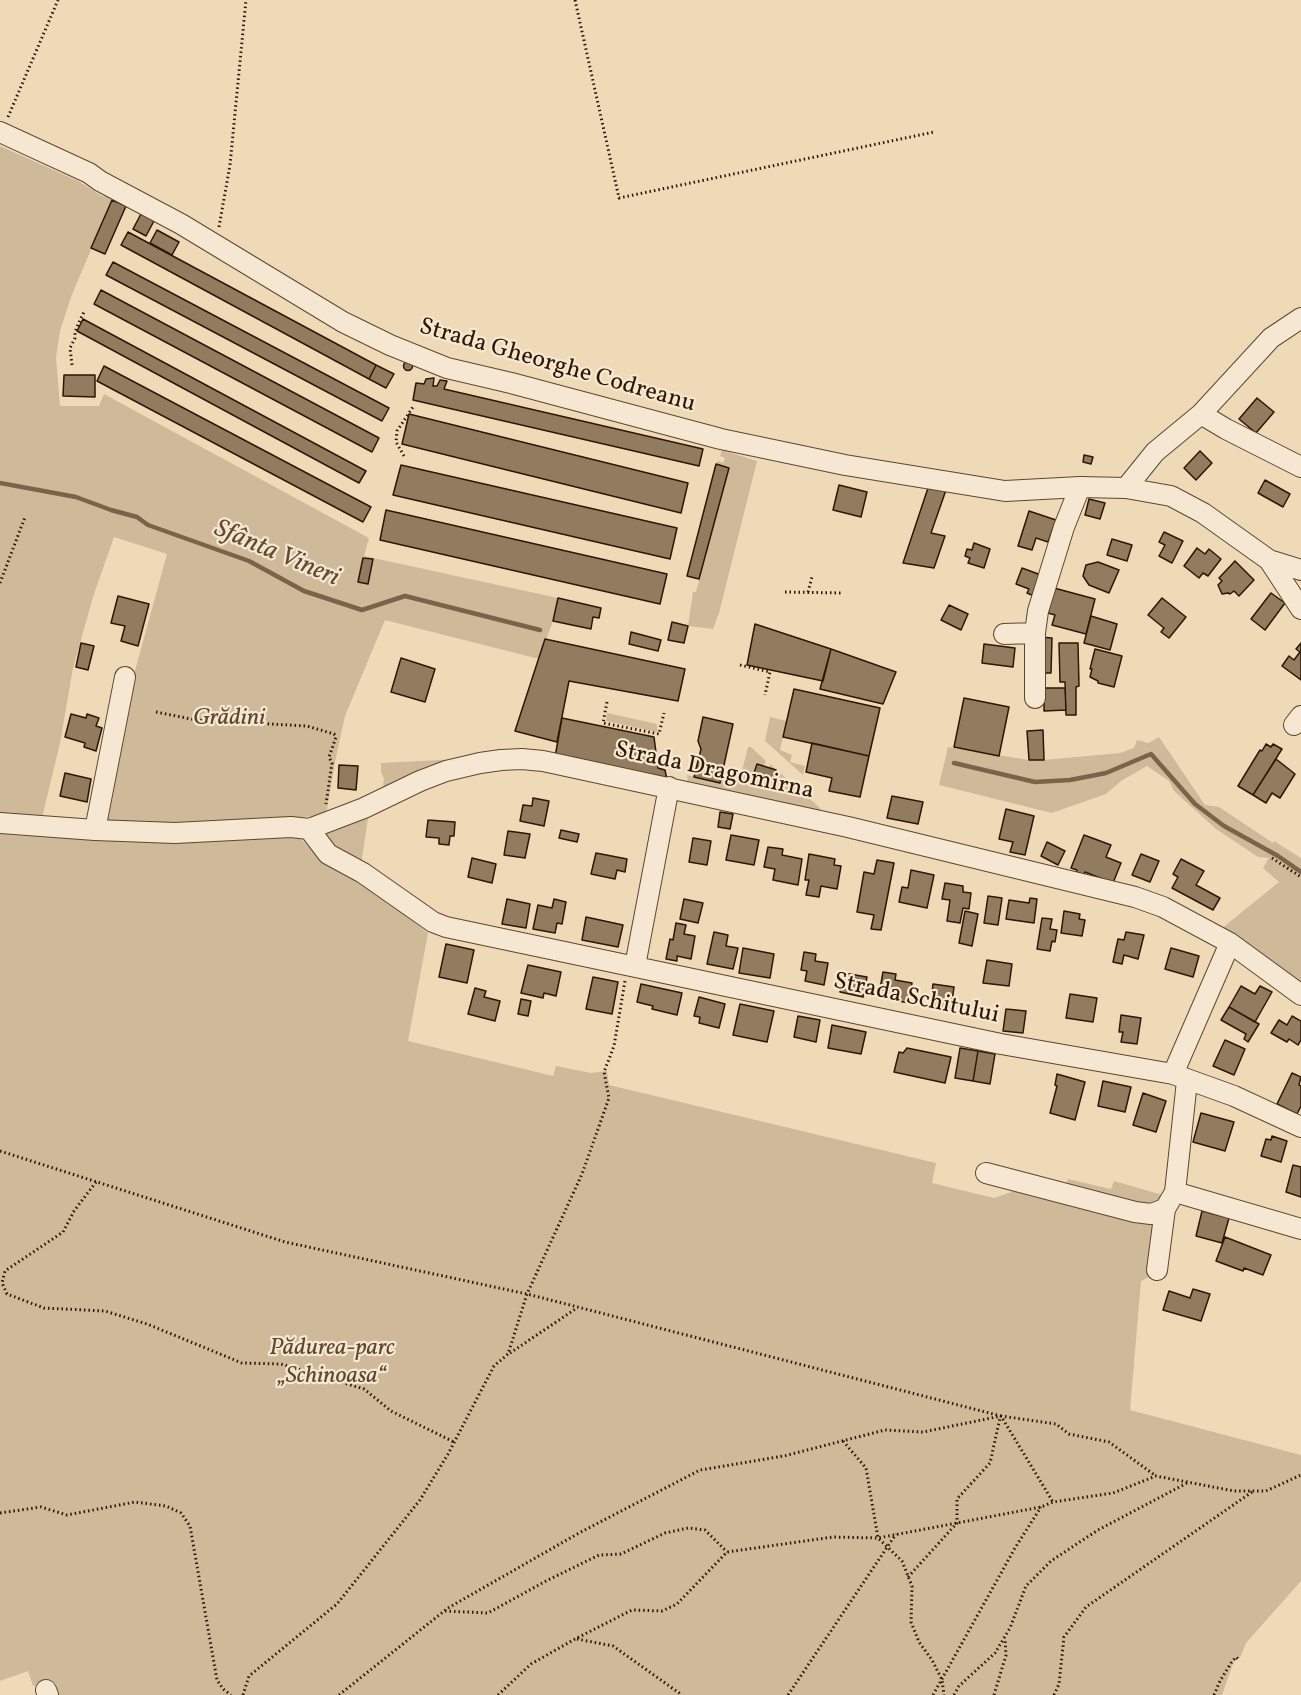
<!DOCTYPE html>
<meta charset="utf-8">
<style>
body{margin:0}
canvas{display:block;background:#efdab8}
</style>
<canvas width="1301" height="1695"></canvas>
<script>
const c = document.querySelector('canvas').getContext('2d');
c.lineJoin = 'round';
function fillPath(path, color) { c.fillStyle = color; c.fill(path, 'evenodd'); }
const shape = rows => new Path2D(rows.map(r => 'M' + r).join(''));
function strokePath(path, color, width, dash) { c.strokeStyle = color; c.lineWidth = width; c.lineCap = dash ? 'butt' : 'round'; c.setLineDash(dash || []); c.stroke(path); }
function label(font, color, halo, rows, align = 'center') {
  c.font = font + ' Vollkorn,serif'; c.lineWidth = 4.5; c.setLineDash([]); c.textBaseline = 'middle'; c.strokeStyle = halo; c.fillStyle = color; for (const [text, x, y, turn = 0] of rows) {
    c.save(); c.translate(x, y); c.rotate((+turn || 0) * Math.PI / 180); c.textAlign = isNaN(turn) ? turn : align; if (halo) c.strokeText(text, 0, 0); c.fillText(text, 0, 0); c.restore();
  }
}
fillPath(shape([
 [0,146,78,181,102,196,113,197,71,297,60,331,56,357,60,406,99,406,104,394,369,538,364,556,558,598,553,621,539,659,385,620,345,716,335,762,326,815,238,823,105,822,133,678,167,554,114,537,93,597,73,668,60,743,42,818,0,814],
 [722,450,757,461,719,613,713,629,688,626,693,592,696,592,729,468,716,464,718,461,723,463,725,458,720,456],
 [607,713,657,724,657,732,606,721],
 [770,717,787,721,780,750,792,755,790,762,805,766,803,775,765,741],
 [1159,737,1205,805,1219,807,1273,843,1274,841,1301,858,1301,988,1221,929,1279,882,1263,868,1269,858,1258,857,1216,829,1174,791,1169,781,1147,766,1121,781,1106,794,1052,813,939,785,948,747,1029,760,1044,760,1120,753,1134,748,1137,740,1148,743],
 [748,747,751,747,766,761,764,766,757,764,755,774,773,779,776,770,769,768,770,764,819,807,824,816,688,784,687,775,720,783,723,769,745,774,742,771],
 [459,759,366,801,383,788,384,779,381,772,381,763],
 [369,812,361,865,322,838,328,827],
 [0,833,298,836,317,855,357,878,428,933,408,1041,553,1076,556,1066,591,1073,607,1071,609,1085,936,1163,932,1183,994,1198,1023,1188,1156,1220,1157,1228,1149,1277,1141,1281,1130,1410,1301,1455,1301,1581,1246,1643,1240,1658,1234,1661,1222,1695,56,1695,52,1681,33,1686,28,1671,0,1681],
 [1068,1179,1111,1189,1114,1181,1166,1196,1151,1209,1064,1191]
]), '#ceb999');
strokePath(shape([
 [0,483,76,497,111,510,137,517,148,525,249,561,304,591,362,610,405,596,540,630],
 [954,763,1035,782,1070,780,1106,773,1151,754,1195,804,1224,826,1278,856,1301,872]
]), '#7a6349', 4.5);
const building = shape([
 [112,200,126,206,105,254,91,248,112,200],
 [142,212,155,219,146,236,133,229,142,212],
 [157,230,179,242,172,255,150,243,157,230],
 [128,232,376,365,369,379,121,245,128,232],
 [113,262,389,408,382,421,106,275,113,262],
 [101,290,379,438,372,452,94,304,101,290],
 [83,319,366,471,359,483,77,331,83,319],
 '403.5 366a4.5 4.5 0 1 1 9 0a4.5 4.5 0 1 1-9 0Z',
 [376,365,394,374,386,388,369,379,376,365],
 [104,366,371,507,363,522,97,381,104,366],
 [64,375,95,375,95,397,63,396,64,375],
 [434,378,433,386,437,386,440,380,447,381,444,389,703,449,699,466,413,400,416,383,424,384,426,379,434,378],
 [1257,398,1274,412,1256,433,1239,419,1257,398],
 [409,414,688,483,681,513,402,444,409,414],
 [1200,451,1212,463,1196,480,1184,468,1200,451],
 [1084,455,1093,457,1091,464,1083,462,1084,455],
 [716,464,729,468,699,579,687,576,716,464],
 [401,465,677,528,670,559,393,495,401,465],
 [1265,480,1290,494,1283,507,1258,493,1265,480],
 [839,485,867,492,861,517,833,510,839,485],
 [928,488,946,490,931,533,945,536,934,568,903,563,928,488],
 [1089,499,1105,503,1100,519,1085,515,1089,499],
 [386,510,667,574,660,604,380,540,386,510],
 [1029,511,1056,520,1048,542,1036,538,1032,550,1018,546,1029,511],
 [1164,532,1183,541,1172,563,1159,556,1165,545,1159,542,1164,532],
 [1112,539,1132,545,1127,561,1107,555,1112,539],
 [974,543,990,549,984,568,968,563,970,558,965,556,967,549,972,550,974,543],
 [1197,548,1205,554,1209,549,1221,559,1208,576,1203,573,1199,578,1184,566,1197,548],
 [363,558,373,559,368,584,358,582,363,558],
 [1235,561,1254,580,1239,596,1234,591,1230,594,1228,593,1222,594,1218,585,1222,581,1219,578,1235,561],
 [1098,562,1119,570,1109,593,1089,585,1083,576,1086,565,1098,562],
 [1022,568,1041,575,1034,596,1027,593,1029,589,1016,584,1022,568],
 [1054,588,1095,599,1086,634,1052,625,1055,615,1048,613,1054,588],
 [1271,593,1285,603,1265,630,1251,619,1271,593],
 [118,596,149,604,138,646,121,641,125,626,111,623,118,596],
 [558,598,601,608,599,618,593,617,591,629,553,621,558,598],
 [1162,598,1186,617,1169,638,1161,632,1164,628,1148,615,1162,598],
 [949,605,968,614,961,630,941,620,949,605],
 [1091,616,1117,624,1110,650,1084,643,1091,616],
 [672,622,688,626,684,643,668,640,672,622],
 [755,624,831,649,823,681,747,665,755,624],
 [631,632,661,640,658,651,629,644,631,632],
 [1040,637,1052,638,1051,673,1040,673,1040,637],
 [545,639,685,669,678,701,569,681,557,742,515,731,545,639],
 [81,643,94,646,88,670,76,667,81,643],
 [1059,643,1078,643,1079,686,1076,687,1076,715,1066,715,1065,682,1060,682,1059,643],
 [1301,643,1301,680,1282,666,1289,656,1294,660,1300,652,1296,649,1301,643],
 [984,644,1015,648,1013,667,982,663,984,644],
 [831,649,896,672,883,704,820,689,831,649],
 [1095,649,1122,656,1114,687,1098,683,1098,681,1090,677,1092,669,1090,669,1095,649],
 [401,658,435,669,425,702,391,692,401,658],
 [1044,688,1065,688,1066,710,1044,711,1044,688],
 [794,689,880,708,869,756,783,737,794,689],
 [964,698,1009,707,999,756,954,747,964,698],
 [71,714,86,718,87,714,99,718,96,726,102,728,96,751,84,747,85,743,65,737,71,714],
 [703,717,733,724,720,783,694,777,701,749,698,741,703,717],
 [562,718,654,737,658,768,665,770,667,780,555,757,562,718],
 [1043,730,1044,760,1029,760,1027,731,1043,730],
 [812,743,869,756,860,797,829,791,832,778,806,772,812,743],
 [1266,744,1271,747,1273,744,1282,749,1253,795,1238,786,1260,750,1262,751,1266,744],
 [1276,759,1295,774,1280,798,1272,793,1266,803,1253,795,1276,759],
 [757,764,776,770,773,779,754,773,757,764],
 [339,765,358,766,356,790,338,788,339,765],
 [65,773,91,779,87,802,60,796,65,773],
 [892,796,923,802,918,824,887,818,892,796],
 [533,798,549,801,544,826,520,821,523,805,532,806,533,798],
 [1006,809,1034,816,1025,855,1010,852,1013,842,999,839,1006,809],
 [720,812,733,814,730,829,718,827,720,812],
 [428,820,455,822,454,836,450,836,449,845,439,844,439,838,426,837,428,820],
 [561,830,579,834,577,842,559,838,561,830],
 [508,831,530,834,525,858,504,855,508,831],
 [731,835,759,840,754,865,726,860,731,835],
 [1084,835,1111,845,1106,857,1121,863,1113,883,1085,872,1083,877,1076,874,1077,870,1071,868,1084,835],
 [693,838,711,841,707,865,689,862,693,838],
 [1047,842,1065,851,1058,865,1041,856,1047,842],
 [768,847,783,849,782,855,802,859,798,885,773,880,775,869,764,867,768,847],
 [596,853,627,859,625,872,617,870,615,879,591,874,596,853],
 [809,854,835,859,834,865,841,866,837,889,821,886,819,897,806,895,809,880,805,880,809,854],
 [1141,854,1159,861,1150,882,1132,875,1141,854],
 [472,858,496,864,492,883,468,877,472,858],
 [1181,859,1204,871,1196,885,1220,898,1213,910,1172,888,1178,877,1173,874,1181,859],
 [877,860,894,863,881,930,871,929,874,915,857,912,864,872,874,874,877,860],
 [911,870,934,875,927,908,899,902,902,887,908,888,911,870],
 [945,883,963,886,963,892,971,893,969,909,963,908,960,923,947,921,950,900,942,899,945,883],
 [988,896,1002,898,998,925,984,923,988,896],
 [1030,898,1037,899,1034,923,1006,919,1009,900,1029,903,1030,898],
 [507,899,530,904,526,928,502,924,507,899],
 [554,899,566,902,562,924,557,923,555,933,533,929,538,905,552,908,554,899],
 [684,899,703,903,698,923,680,919,684,899],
 [965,911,978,914,972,946,959,943,965,911],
 [1064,911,1080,914,1079,919,1085,920,1082,936,1061,933,1064,911],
 [586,917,623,925,618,947,582,940,586,917],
 [1042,918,1052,919,1050,929,1057,930,1055,942,1052,941,1050,951,1037,949,1042,918],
 [676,923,686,925,684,934,695,936,691,959,677,956,677,961,666,959,670,939,673,940,676,923],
 [714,932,728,935,726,946,738,948,733,969,707,964,714,932],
 [1126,932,1144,935,1138,959,1124,955,1122,964,1113,962,1118,939,1124,940,1126,932],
 [446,944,474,950,467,983,439,977,446,944],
 [743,948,774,954,770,978,739,973,743,948],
 [1171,948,1199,956,1193,977,1165,969,1171,948],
 [804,952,816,954,815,961,828,963,824,985,805,981,807,971,801,970,804,952],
 [987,960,1012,964,1009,986,983,983,987,960],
 [528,965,561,972,556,996,544,993,543,998,521,993,528,965],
 [883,972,896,974,895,980,912,983,909,1003,883,998,884,990,880,989,883,972],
 [844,973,867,977,863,997,840,992,844,973],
 [593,977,618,982,612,1014,586,1009,593,977],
 [641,984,682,993,677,1015,652,1009,653,1006,637,1002,641,984],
 [933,984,954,987,951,1010,930,1007,933,984],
 [1241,986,1255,994,1260,986,1272,992,1255,1022,1229,1007,1241,986],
 [475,988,486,991,484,997,500,1001,495,1021,468,1014,475,988],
 [1070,994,1097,998,1093,1022,1066,1018,1070,994],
 [699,997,725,1004,719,1028,699,1023,700,1017,694,1016,699,997],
 [521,999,531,1001,528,1016,518,1014,521,999],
 [740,1004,774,1011,767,1042,733,1035,740,1004],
 [1229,1007,1259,1024,1248,1042,1244,1039,1246,1034,1221,1020,1229,1007],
 [1006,1009,1026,1011,1023,1033,1003,1031,1006,1009],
 [1121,1015,1141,1018,1137,1044,1121,1042,1123,1032,1119,1032,1121,1015],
 [798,1016,820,1020,816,1042,794,1037,798,1016],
 [1292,1016,1301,1021,1301,1040,1298,1045,1289,1039,1287,1042,1271,1033,1279,1020,1287,1025,1292,1016],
 [832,1025,866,1032,861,1054,828,1048,832,1025],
 [1225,1040,1245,1049,1234,1075,1213,1066,1225,1040],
 [907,1048,951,1057,945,1083,894,1072,899,1052,903,1053,907,1048],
 [960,1048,978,1051,973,1081,955,1078,960,1048],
 [978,1051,995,1054,990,1084,973,1081,978,1051],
 [1292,1073,1301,1077,1299,1085,1301,1086,1301,1106,1297,1114,1277,1104,1292,1073],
 [1057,1074,1085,1082,1075,1120,1050,1113,1057,1086,1055,1085,1057,1074],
 [1103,1081,1131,1087,1125,1112,1098,1106,1103,1081],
 [1143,1093,1166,1101,1156,1132,1133,1125,1143,1093],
 [1201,1113,1234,1122,1225,1151,1193,1142,1201,1113],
 [1272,1136,1287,1141,1281,1162,1261,1156,1266,1139,1271,1140,1272,1136],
 [1293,1165,1301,1167,1301,1197,1286,1192,1293,1165],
 [1202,1211,1229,1218,1222,1243,1196,1236,1202,1211],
 [1225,1237,1271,1255,1263,1275,1244,1268,1243,1271,1216,1261,1225,1237],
 [1193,1289,1210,1294,1201,1321,1163,1310,1169,1291,1190,1298,1193,1289]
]);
fillPath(building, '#927c60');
strokePath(building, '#2e1600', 1.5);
const minor = shape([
 [0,132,89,173,100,181,181,224,343,322,390,345,447,368,511,383,721,439,845,465,1005,491,1080,487,1126,488,1171,496,1203,513,1269,560,1301,609],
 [1201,414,1226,429,1301,467],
 [1126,488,1155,452,1201,414,1271,338,1301,318],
 [1269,560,1301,570],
 [1004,634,1035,633],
 [1035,698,1035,633,1038,611,1064,527,1080,487],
 [1294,725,1301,716],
 [0,823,95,830,175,833,291,827,309,829,364,808,420,781,446,771,480,763,501,760,522,759,543,761,848,827,1135,897,1163,907,1230,943,1301,995],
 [309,829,328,854,363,873,433,922,446,927,1001,1044,1173,1074,1234,1096,1301,1127],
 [95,830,125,677],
 [635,966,669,787],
 [1173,1074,1230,943],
 [986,1173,1135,1212,1151,1214,1165,1209],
 [1175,1192,1301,1229],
 [1157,1270,1165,1209,1175,1192,1187,1081],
 [46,1690,48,1695]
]);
strokePath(minor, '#5e472e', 22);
strokePath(shape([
 [575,0,619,198,934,132],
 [8,117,58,0],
 [219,227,230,165,246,0],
 [72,365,70,348,75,338,75,332,80,320,85,310],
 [404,456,396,442,397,431,413,407],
 [0,583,25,517],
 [785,592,842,593],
 [808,592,812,577],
 [740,665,770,672,765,695],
 [607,702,603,723,659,734,664,713],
 [156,712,196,720,307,726,334,734,336,737,329,757,332,763,326,804],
 [1272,858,1301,877],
 [0,1151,285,1242,527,1294,1001,1416,1053,1502],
 [96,1182,74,1211,63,1232,5,1271,2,1283,7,1294,44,1308,105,1311,147,1324,242,1363,281,1364,364,1389,391,1411,454,1442],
 [510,1353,577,1308],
 [843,1441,866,1468,878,1538,902,1561,912,1586,911,1622,919,1642,932,1660,942,1680,944,1695],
 [0,1513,41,1507,67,1515,135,1502,166,1506,181,1513,190,1526,217,1680,223,1689,231,1695],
 [908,1577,957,1523,957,1499,990,1463,1000,1418],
 [445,1611,488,1613,546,1581,599,1555,621,1554,665,1533,688,1528,705,1530,727,1552],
 [577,1639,613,1646,682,1695],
 [243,1695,249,1676,337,1604,420,1500,448,1454,494,1366,508,1354,527,1294,582,1174,609,1098,604,1072,614,1046,625,981],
 [339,1695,448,1608,579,1533,700,1470,784,1456,885,1430,923,1432,1001,1416,1056,1424,1069,1434,1109,1442,1156,1476],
 [498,1695,531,1664,575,1639,632,1610,662,1611,677,1604,727,1552,833,1537,878,1538,1041,1507,1053,1502,1113,1493,1156,1476,1234,1491,1266,1491,1301,1475],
 [788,1695,896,1534],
 [933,1695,1015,1548,1041,1507],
 [954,1695,959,1686,995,1653,1010,1628,1026,1586,1051,1561,1098,1530,1187,1483],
 [994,1695,1006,1655,1005,1639],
 [1054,1695,1059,1684,1064,1637,1086,1607,1252,1492],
 [1214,1695,1220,1681,1231,1663,1236,1657,1238,1659]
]), '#2e1600', 3, [1.5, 3]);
strokePath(minor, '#f5e7d1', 20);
label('24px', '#2e1600', '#f5e7d1', [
 ["Strada Gheorghe Codreanu",557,367,16],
 ["Strada Dragomirna",714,772,12],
 ["Strada Schitului",916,1000,12]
]);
label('italic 24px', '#5e472e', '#f5e7d1', [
 ["Grădini",229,720],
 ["Pădurea-parc",332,1350],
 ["„Schinoasa“",332,1378]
]);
label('italic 26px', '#614a30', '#f5e7d1', [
 ["Sfânta Vineri",276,555,23]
]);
</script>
